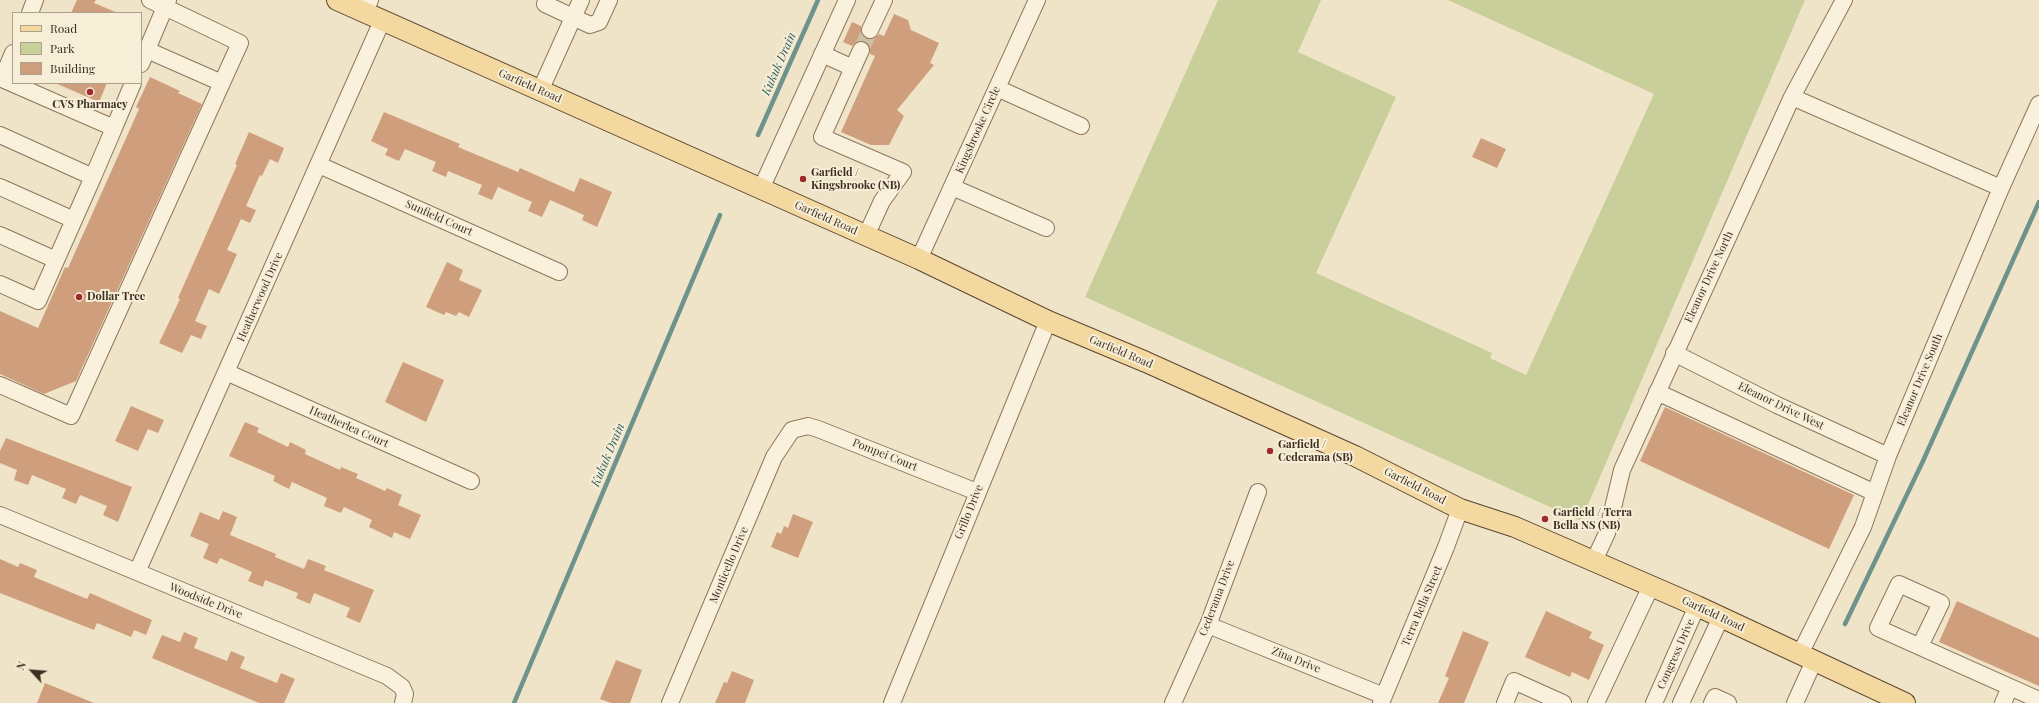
<!DOCTYPE html>
<style>
body{margin:0}
#map{position:relative;width:2039px;height:703px;overflow:hidden;background:#f0e4c8;font-family:"Playfair Display",serif}
canvas{display:block}
.legend{position:absolute;left:12px;top:12px;width:130px;height:72px;box-sizing:border-box;background:#f7eed8;border:1px solid #ada18e;margin:0;padding:5px 7px;list-style:none;font-size:12px;color:#3d2e20}
.legend li{display:flex;align-items:center;gap:8px;height:20px}
.legend b{width:20px;border:1px solid #ada18e}
.north{position:absolute;left:12px;top:651px;width:40px;height:40px;-webkit-text-stroke:3px #f7eed8;paint-order:stroke;rotate:296deg;font-size:11px;font-weight:700;line-height:16px;text-align:center;color:#3d2e20}
.north::after{content:'';display:block;margin:auto;width:14px;height:18px;background:#3d2e20;clip-path:polygon(50% 0,100% 100%,50% 72%,0 100%)}
</style>
<div id="map">
<canvas width="2039" height="703"></canvas>
<ul class="legend">
<li><b style="height:5px;background:#f3d9a0"></b>Road</li>
<li><b style="height:11px;background:#c9cf9b"></b>Park</li>
<li><b style="height:11px;background:#cf9f7d"></b>Building</li>
</ul>
<div class="north">N</div>
</div>
<script>
const c = document.querySelector('canvas').getContext('2d');
c.lineJoin = 'round';
function fillPath(path, color) { c.fillStyle = color; c.fill(path, 'evenodd'); }
const shape = rows => new Path2D(rows.map(r => 'M' + r).join(''));
function strokePath(path, color, width, dash) { c.strokeStyle = color; c.lineWidth = width; c.lineCap = dash ? 'butt' : 'round'; c.setLineDash(dash || []); c.stroke(path); }
function label(font, color, halo, rows, align = 'center') {
  c.font = font + ' "Playfair Display",serif'; c.lineWidth = 4; c.setLineDash([]); c.textBaseline = 'middle'; c.strokeStyle = halo; c.fillStyle = color; for (const [text, x, y, turn = 0] of rows) {
    c.save(); c.translate(x, y); c.rotate((+turn || 0) * Math.PI / 180); c.textAlign = isNaN(turn) ? turn : align; if (halo) c.strokeText(text, 0, 0); c.fillText(text, 0, 0); c.restore();
  }
}
fillPath(shape([
 [1218,0,1321,0,1298,52,1396,97,1316,273,1492,353,1490,358,1526,375,1654,94,1448,0,1805,0,1581,521,1085,297]
]), '#c9cf9b');
strokePath(shape([
 [758,135,818,0],
 [1845,624,1923,461,2039,202],
 [514,703,720,215]
]), '#6f938a', 4.5);
fillPath(shape([
 [77,0,96,0,94,3,118,13,71,13],
 [894,14,908,20,911,30,939,43,930,63,934,65,897,110,904,116,889,145,871,145,841,132,875,56,870,54,869,45,865,41,856,42,852,46,843,42,852,22,861,26,862,35,866,39,875,38,879,34,884,36],
 [150,77,180,91,178,93,202,104,76,381,44,394,0,374,0,311,38,328,65,267,68,268,139,109,136,107],
 [55,83,107,83,99,102],
 [384,112,460,144,458,147,518,172,520,168,574,192,580,178,612,192,597,227,582,220,584,215,550,200,542,217,528,211,532,202,498,187,492,200,478,194,482,185,448,171,446,177,432,171,436,162,405,149,399,161,385,155,388,149,371,141],
 [249,132,284,148,278,163,270,159,262,176,260,175,246,206,256,210,250,223,241,219,227,250,237,254,226,279,219,294,209,289,195,321,207,326,201,339,191,335,182,353,159,343,180,299,178,298,237,165,235,164],
 [1481,138,1506,149,1497,168,1472,157],
 [447,262,463,270,459,280,482,290,469,317,459,312,456,316,446,312,444,315,426,307],
 [403,362,444,380,426,422,385,402],
 [131,406,164,420,158,433,148,429,138,451,115,441],
 [1665,407,1854,495,1829,549,1640,461],
 [245,422,259,428,257,432,288,447,290,442,306,450,305,454,340,470,341,467,358,474,356,478,385,491,387,488,402,495,398,505,421,515,410,539,394,532,392,538,369,527,372,520,344,507,341,513,324,506,327,498,292,482,289,489,273,481,275,476,229,456],
 [6,438,132,487,118,522,103,515,107,506,80,495,76,504,62,498,66,489,32,475,28,485,14,480,17,470,0,463,0,451],
 [223,511,237,517,230,535,276,554,275,557,304,569,308,559,326,566,324,570,374,590,360,623,346,617,350,608,314,593,310,604,296,598,298,593,265,580,263,587,248,581,252,572,220,558,217,564,203,558,209,544,190,536,200,512,219,520],
 [793,514,813,522,798,558,771,547,777,532,781,534,784,526,788,528],
 [0,559,18,567,20,563,37,570,34,577,87,599,90,593,152,620,146,635,134,630,131,637,97,623,94,630,0,593],
 [1957,601,2039,638,2039,686,1939,642],
 [1546,611,1592,632,1589,638,1604,645,1589,680,1572,672,1570,677,1525,657],
 [1463,631,1489,642,1464,703,1438,703,1449,678,1445,676],
 [184,632,198,638,194,648,227,661,231,651,245,657,240,668,277,683,281,673,295,679,284,703,259,703,152,658,162,635,180,642],
 [616,660,642,670,630,703,611,703,600,699],
 [732,671,754,680,745,703,715,703,724,682,727,683],
 [45,683,94,703,37,703]
]), '#cf9f7d');
strokePath(shape([
 [861,50,870,30]
]), '#ccc0a6', 16, [16, 8]);
const minor = shape([
 [545,4,590,25,599,22,609,0],
 [30,13,35,0],
 [365,13,370,0],
 [870,30,884,0],
 [147,50,222,83],
 [861,50,822,137,903,172,882,201,866,236],
 [822,54,853,68],
 [141,64,168,0],
 [0,78,2,79,13,53],
 [2,79,114,128,93,177],
 [997,88,1081,126],
 [540,91,581,0],
 [1792,97,2001,188],
 [114,128,133,83],
 [0,135,93,177,38,301,0,284],
 [319,165,559,272],
 [0,187,74,220],
 [952,187,1046,228],
 [761,189,847,0],
 [0,235,56,260],
 [919,259,1037,0],
 [1674,353,1777,405,1888,456],
 [226,372,471,481],
 [0,385,71,416,240,43,150,0],
 [1657,392,1875,493],
 [0,515,387,676,402,687,405,694,403,703],
 [1594,561,1607,533,1622,470,1792,97,1844,0],
 [137,572,382,21],
 [1208,625,1384,696],
 [1920,646,1941,603,1899,584,1878,628,2039,700],
 [1800,654,1863,527,1888,456,2001,188,2039,104],
 [670,703,774,457,792,430,808,426,818,429,977,492],
 [892,703,1048,321],
 [1173,703,1208,625,1258,492],
 [1381,703,1446,547,1460,509],
 [1505,703,1514,681,1563,703],
 [1596,703,1651,586],
 [1654,703,1697,606],
 [1681,703,1721,617],
 [1712,703,1715,697,1728,703],
 [1795,703,1814,661],
 [2003,703,2010,687]
]);
const major = shape([
 [337,0,919,259,1048,321,1146,362,1355,456,1460,509,1515,527,1697,606,1905,703]
]);
strokePath(minor, '#8d765c', 18);
strokePath(major, '#5b4430', 22);
strokePath(minor, '#faf1dc', 16);
strokePath(major, '#f3d9a0', 20);
for (const [x, y, r, color] of [
 [90,92,4,"#9e2a2b"],
 [803,179,4,"#9e2a2b"],
 [79,297,4,"#9e2a2b"],
 [1270,451,4,"#9e2a2b"],
 [1545,519,4,"#9e2a2b"]
]) { const dot = new Path2D(); dot.arc(x, y, r, 0, 2 * Math.PI); c.fillStyle = color; c.fill(dot); strokePath(dot, '#f7eed8', 1.5); }
label('11px', '#3d2e20', '#f7eed8', [
 ["Garfield Road",530,86,24],
 ["Kingsbrooke Circle",978,130,-66],
 ["Sunfield Court",439,218,24],
 ["Garfield Road",826,218,24],
 ["Eleanor Drive North",1709,277,-65],
 ["Heatherwood Drive",260,297,-66],
 ["Garfield Road",1121,352,23],
 ["Eleanor Drive South",1920,380,-67],
 ["Eleanor Drive West",1781,406,26],
 ["Heatherlea Court",349,427,24],
 ["Pompei Court",885,455,22],
 ["Garfield Road",1415,486,27],
 ["Grillo Drive",969,512,-68],
 ["Monticello Drive",729,565,-67],
 ["Cederama Drive",1217,598,-69],
 ["Woodside Drive",206,601,22],
 ["Terra Bella Street",1422,606,-67],
 ["Garfield Road",1713,614,25],
 ["Congress Drive",1676,654,-66],
 ["Zina Drive",1296,660,22]
]);
label('bold 11px', '#3d2e20', '#f7eed8', [
 ["CVS Pharmacy",90,105,"center"],
 ["Garfield /",811,173],
 ["Kingsbrooke (NB)",811,186],
 ["Dollar Tree",87,297],
 ["Garfield /",1278,445],
 ["Cederama (SB)",1278,458],
 ["Garfield / Terra",1553,513],
 ["Bella NS (NB)",1553,526]
], 'left');
label('italic 12px', '#2f5d5a', '#f7eed8', [
 ["Kukuk Drain",779,64,-66],
 ["Kukuk Drain",608,455,-67]
]);
</script>
